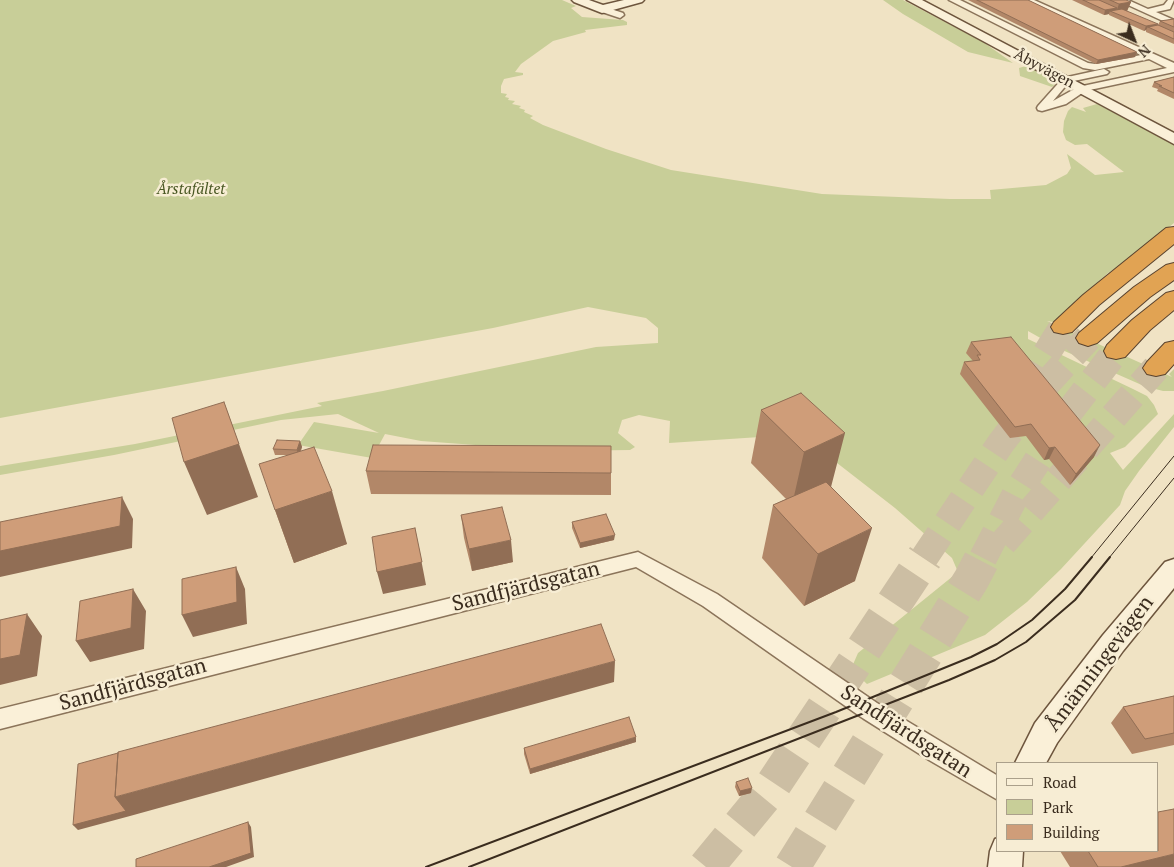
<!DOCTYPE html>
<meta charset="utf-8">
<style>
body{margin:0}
#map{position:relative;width:1174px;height:867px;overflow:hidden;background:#f0e3c4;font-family:"PT Serif",serif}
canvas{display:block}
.legend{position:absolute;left:996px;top:762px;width:162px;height:90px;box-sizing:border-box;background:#f7edd4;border:1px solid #aba08b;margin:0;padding:6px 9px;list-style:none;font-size:15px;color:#3a2c1e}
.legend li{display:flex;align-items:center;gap:10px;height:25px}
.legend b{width:25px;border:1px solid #aba08b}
.north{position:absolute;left:1109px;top:15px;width:50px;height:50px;-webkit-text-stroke:4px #f7edd4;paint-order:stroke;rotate:137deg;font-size:14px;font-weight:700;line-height:20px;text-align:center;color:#3a2c1e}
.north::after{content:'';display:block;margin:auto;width:18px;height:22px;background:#3a2c1e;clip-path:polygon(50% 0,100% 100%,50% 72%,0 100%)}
</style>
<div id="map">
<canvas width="1174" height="867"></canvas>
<ul class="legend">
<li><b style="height:6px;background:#faf0d8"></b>Road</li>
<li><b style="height:14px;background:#c8ce98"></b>Park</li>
<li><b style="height:14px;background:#cf9d79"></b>Building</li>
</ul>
<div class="north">N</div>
</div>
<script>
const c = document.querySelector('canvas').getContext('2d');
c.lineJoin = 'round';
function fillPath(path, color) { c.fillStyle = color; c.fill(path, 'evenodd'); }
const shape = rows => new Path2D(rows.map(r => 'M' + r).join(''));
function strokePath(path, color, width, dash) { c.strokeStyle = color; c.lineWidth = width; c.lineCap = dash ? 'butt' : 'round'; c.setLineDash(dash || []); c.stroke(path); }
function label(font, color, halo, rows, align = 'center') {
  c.font = font + ' "PT Serif",serif'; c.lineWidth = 5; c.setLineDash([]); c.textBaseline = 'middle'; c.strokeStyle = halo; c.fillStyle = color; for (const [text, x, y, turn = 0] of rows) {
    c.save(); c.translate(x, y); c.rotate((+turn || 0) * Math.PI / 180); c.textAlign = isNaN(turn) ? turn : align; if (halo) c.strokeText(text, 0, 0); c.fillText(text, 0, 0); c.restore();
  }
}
fillPath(shape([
 [0,0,562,0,576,6,571,8,582,17,623,20,627,22,627,25,585,30,586,32,553,41,521,64,515,72,523,73,523,75,504,79,501,86,501,93,507,94,505,97,509,98,508,100,515,101,512,104,521,106,519,108,525,110,524,112,533,116,530,118,543,125,606,149,671,170,822,194,950,199,991,199,990,190,1046,185,1067,174,1071,168,1067,154,1095,175,1124,172,1087,144,1075,145,1066,140,1063,132,1064,121,1068,111,1072,107,1086,112,1083,108,1097,104,1174,144,1174,223,1128,260,1108,273,1053,322,1047,321,1172,377,1169,374,1174,369,1174,391,1163,391,1144,386,1060,349,1028,331,1028,339,1133,389,1147,396,1154,405,1158,414,1125,447,1110,453,1123,470,1174,414,1174,427,1139,471,1125,491,1120,505,1061,569,1027,602,985,635,867,684,851,669,858,653,958,572,952,558,895,508,810,442,760,437,669,443,670,421,639,415,622,420,618,433,635,447,630,450,557,451,421,441,385,434,372,458,298,445,314,422,379,433,338,414,281,420,114,455,0,475,0,466,135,444,322,406,317,403,383,391,596,347,658,343,658,328,646,318,588,307,493,328,0,418],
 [883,0,903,0,983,42,1013,63,968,52,903,14],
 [1026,66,1048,75,1057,83,1052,87,1020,76,1019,68]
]), '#c8ce98');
strokePath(shape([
 [1024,389,1063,327],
 [1003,543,1156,368],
 [924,558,1001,443,1048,382,1088,338],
 [983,558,1016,494,1069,412,1116,351]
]), '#ccbea3', 28, [28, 14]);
strokePath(shape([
 [706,867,771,788,925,557],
 [792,867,971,580,983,557]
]), '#ccbea3', 36, [36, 18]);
const street = shape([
 [949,0,960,0,1088,63,1095,64,1141,55,1023,0,1034,0,1174,63,1174,72,1085,91,1066,104,1042,111,1038,110,1037,108,1038,106,1063,78,1104,69,1109,72,1107,74,1069,82,1053,101,1078,87,1167,68,1149,59,1095,70,1083,68,949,0],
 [1117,0,1128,0,1148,9,1164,5,1168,0,1174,0,1170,9,1156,12,1174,20,1174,26,1117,0],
 [602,6,623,13,624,15,620,18,599,11,598,9,602,6],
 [638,552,717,594,877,703,998,776,998,800,929,760,861,717,703,606,636,567,0,729,0,709,638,552]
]);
const secondary = shape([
 [572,0,589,0,603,5,624,0,644,0,642,2,602,13,574,2,572,0],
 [907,0,922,0,1174,133,1174,144,907,0],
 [1174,559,1174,588,1123,651,1057,743,1046,763,1015,763,1035,723,1103,635,1165,562,1174,559],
 [998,838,998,851,1023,851,1022,867,988,867,990,851,995,839,998,838]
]);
const highway = shape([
 [1174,227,1174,244,1099,305,1072,332,1063,334,1054,332,1051,327,1054,322,1083,295,1166,228,1174,227],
 [1174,263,1174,280,1150,297,1097,343,1088,346,1079,343,1076,338,1079,333,1134,287,1166,265,1174,263],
 [1174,291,1174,310,1150,330,1125,357,1116,359,1107,357,1104,351,1107,345,1132,320,1166,293,1174,291],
 [1174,341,1174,364,1165,374,1156,376,1147,374,1143,368,1147,362,1165,343,1174,341]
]);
strokePath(street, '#8b745a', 3);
strokePath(secondary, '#6d553d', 3);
strokePath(highway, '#59422e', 2);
fillPath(street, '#faf0d8');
fillPath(secondary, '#faf0d8');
fillPath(highway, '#e1a353');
strokePath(shape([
 [1091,558,1174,456],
 [1109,558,1174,478]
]), '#3a2c1e', 1);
strokePath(shape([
 [426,867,836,712,971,657,997,644,1032,620,1065,589,1092,557],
 [469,867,949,680,995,660,1026,642,1075,600,1110,557]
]), '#3a2c1e', 2);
fillPath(shape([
 [968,0,1028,0,1137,52,1135,57,1096,64],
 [1072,0,1126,0,1131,2,1127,11,1157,25,1158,25,1160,21,1174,19,1174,44,1146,32,1146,30,1144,31,1109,15,1109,14,1104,15],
 [1174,77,1174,99,1157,91,1158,89,1152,87,1154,82],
 [971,342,1094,457,1070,485,1049,459,1044,460,1026,436,1010,438,960,374,964,362,973,361,966,353],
 [801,393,831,486,855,581,804,606,762,558,773,505,786,499,751,463,761,410],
 [300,441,302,447,301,451,347,544,294,563,275,510,286,455,275,455,273,449],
 [366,471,611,473,611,495,371,494],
 [461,515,513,562,472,571,464,538],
 [572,522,614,540,580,548,572,528],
 [1174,696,1174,745,1132,754,1111,723,1123,707],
 [636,742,530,774,524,754,524,748],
 [736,782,751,793,739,796,735,787],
 [1060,851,1158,851,1174,867,1070,867]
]), '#b28768');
fillPath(shape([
 [1131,2,1127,11,1116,12,1119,4],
 [1117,8,1116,12,1110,11,1109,14,1104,15,1105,10],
 [1158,24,1156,29,1148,27,1146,30,1144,31,1146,26],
 [1137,52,1135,57,1096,64,1098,60],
 [224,402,258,497,207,515,184,462],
 [845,433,831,487,792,505,804,452],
 [300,441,302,447,298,456,297,450],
 [1100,445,1094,457,1070,485,1076,474],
 [1055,447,1049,459,1044,460,1049,448],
 [332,491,347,544,294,563,275,510],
 [122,497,133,519,132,548,0,577,0,551],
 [415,528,426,585,383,594,377,572],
 [872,528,855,581,804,606,818,554],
 [615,535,614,540,580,548,580,543],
 [511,540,513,562,472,571,469,549],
 [236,567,245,589,247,624,193,637,182,615],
 [133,589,146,611,144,649,90,662,76,641],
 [27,614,42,636,37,676,0,685,0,659],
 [615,661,614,682,130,816,78,830,73,825,115,797],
 [636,737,636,742,530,774,530,769],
 [752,788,751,793,739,796,740,791],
 [248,822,251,827,254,857,226,867,209,867],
 [1174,854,1174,867,1121,867]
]), '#916e55');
const building = shape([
 [977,0,1028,0,1137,52,1098,60,977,0],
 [1083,0,1099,0,1117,8,1105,10,1083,0],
 [1110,0,1126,0,1131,2,1119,4,1110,0],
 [1122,9,1158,24,1146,26,1110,11,1122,9],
 [1174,19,1174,27,1160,21,1174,19],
 [1158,25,1174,32,1174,39,1148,27,1158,25],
 [1174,77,1174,93,1159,86,1162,86,1154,82,1174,77],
 [1011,337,1100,445,1076,474,1055,447,1049,448,1031,424,1015,427,964,362,980,360,977,355,981,355,971,342,1011,337],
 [801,393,845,433,804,452,761,410,801,393],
 [224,402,239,444,184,462,172,418,224,402],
 [277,440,300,441,297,450,273,449,277,440],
 [373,445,611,446,611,473,366,471,373,445],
 [314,447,332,491,275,510,259,464,314,447],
 [826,482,872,528,818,554,773,505,826,482],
 [122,497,120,526,0,551,0,522,122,497],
 [502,507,511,540,469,549,461,515,502,507],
 [606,514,615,535,580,543,572,522,606,514],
 [415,528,422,562,377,572,372,537,415,528],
 [236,567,237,602,182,615,182,579,236,567],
 [133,589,131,628,76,641,80,601,133,589],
 [27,614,20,655,0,659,0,620,27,614],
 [601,624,615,661,115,797,118,752,601,624],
 [1174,696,1174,733,1145,739,1123,707,1174,696],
 [629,717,636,737,530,769,524,748,629,717],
 [118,753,115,797,126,811,73,825,78,764,118,753],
 [748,778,752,788,740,791,736,782,748,778],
 [1174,809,1174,854,1121,867,1098,867,1088,851,1158,851,1158,812,1174,809],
 [248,822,251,853,209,867,136,867,136,859,248,822]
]);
fillPath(building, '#cf9d79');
strokePath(building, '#916e55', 1);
label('15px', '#3a2c1e', '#f7edd4', [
 ["Åbyvägen",1044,69,28]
]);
label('italic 15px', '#4a5824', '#f7edd4', [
 ["Årstafältet",191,190]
]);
label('21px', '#3a2c1e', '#f7edd4', [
 ["Sandfjärdsgatan",526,587,-14],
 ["Åmänningevägen",1100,664,-53],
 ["Sandfjärdsgatan",133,685,-15],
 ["Sandfjärdsgatan",906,732,33]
]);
</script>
